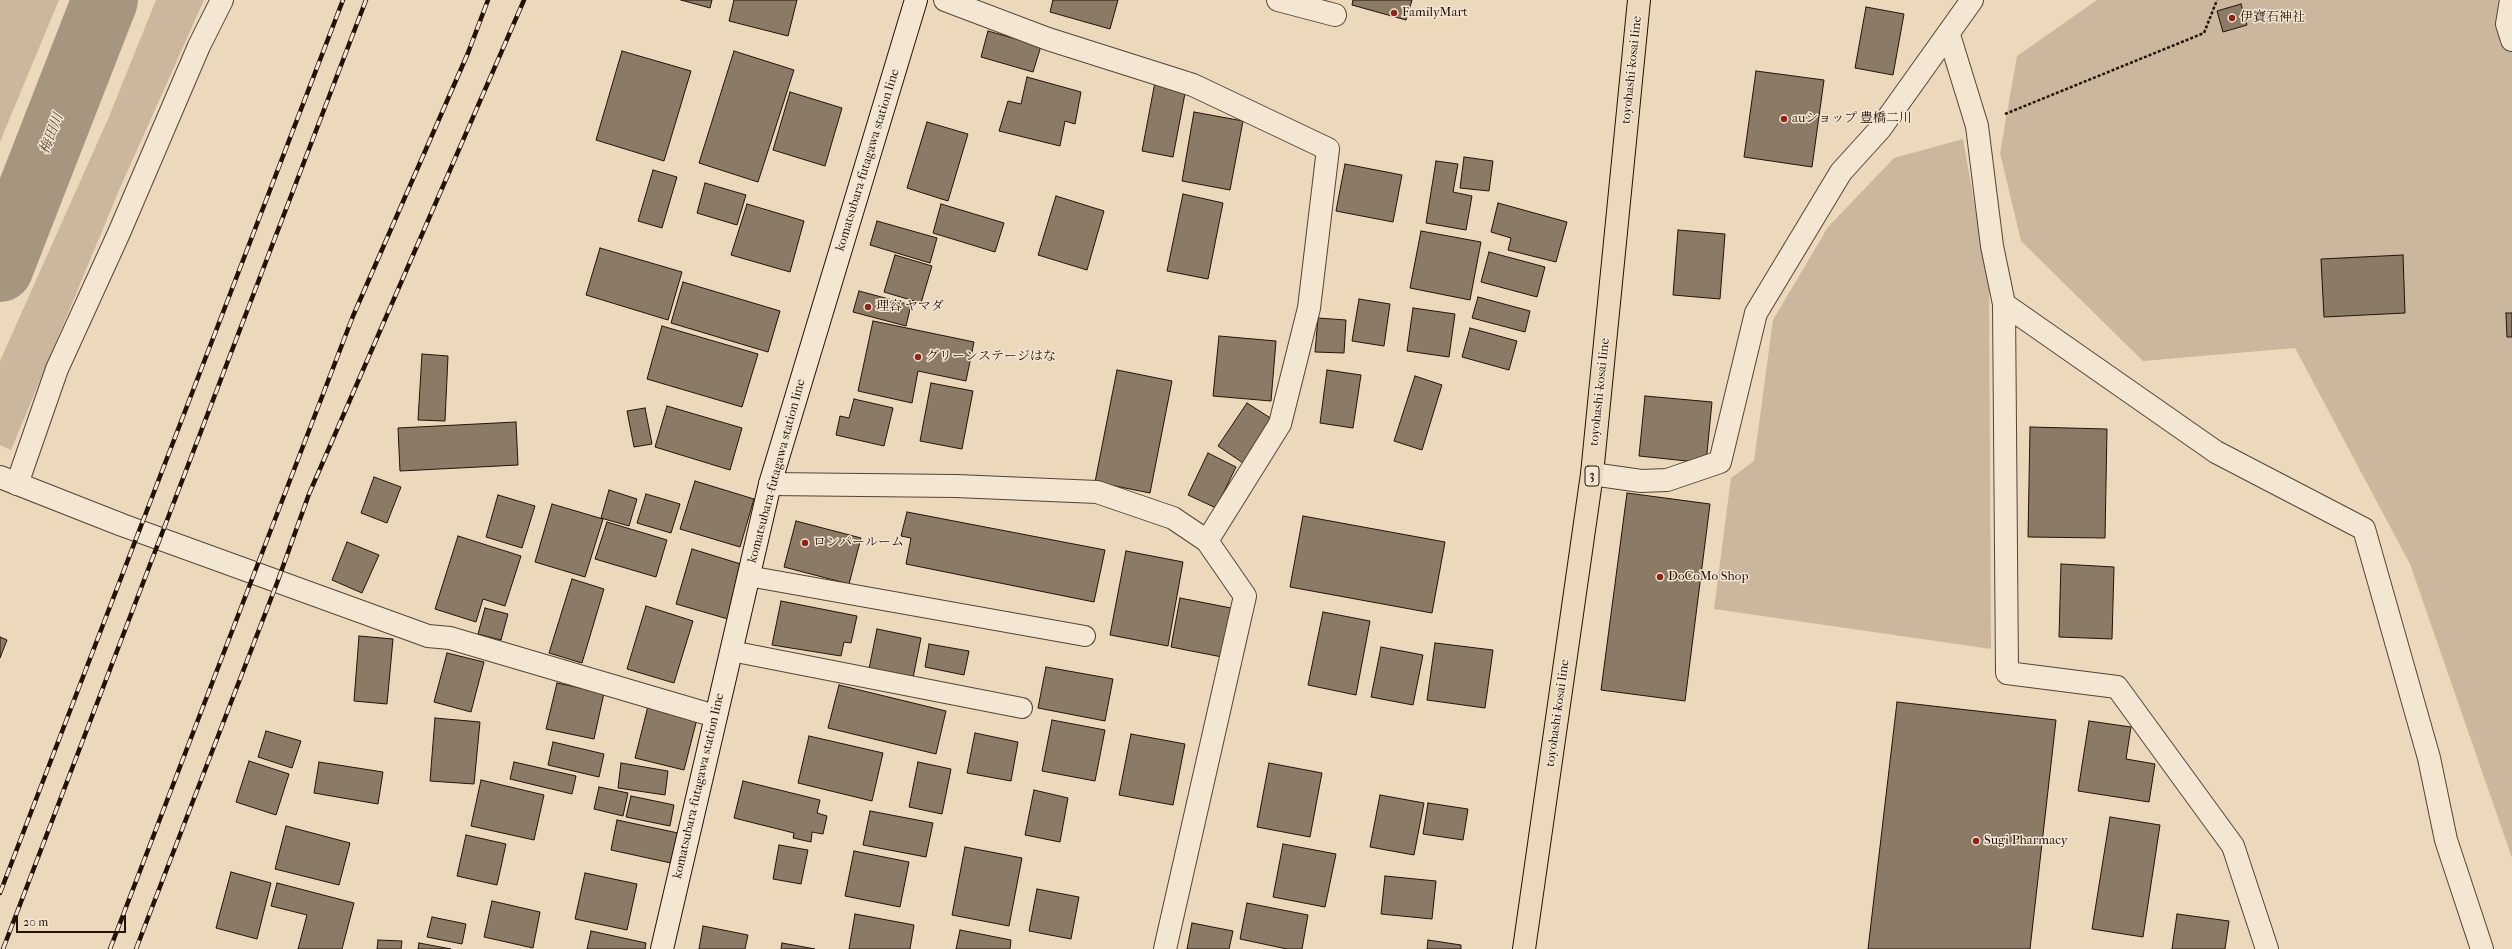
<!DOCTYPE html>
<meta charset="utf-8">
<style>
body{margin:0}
#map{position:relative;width:2512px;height:949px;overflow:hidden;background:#ecd9bc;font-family:"IM FELL French Canon",serif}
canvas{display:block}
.scale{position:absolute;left:16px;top:915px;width:110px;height:18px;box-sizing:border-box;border:2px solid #221309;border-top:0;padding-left:5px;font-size:12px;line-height:14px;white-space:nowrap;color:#221309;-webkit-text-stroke:3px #f3e6d3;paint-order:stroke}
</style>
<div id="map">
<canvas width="2512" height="949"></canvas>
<div class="scale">20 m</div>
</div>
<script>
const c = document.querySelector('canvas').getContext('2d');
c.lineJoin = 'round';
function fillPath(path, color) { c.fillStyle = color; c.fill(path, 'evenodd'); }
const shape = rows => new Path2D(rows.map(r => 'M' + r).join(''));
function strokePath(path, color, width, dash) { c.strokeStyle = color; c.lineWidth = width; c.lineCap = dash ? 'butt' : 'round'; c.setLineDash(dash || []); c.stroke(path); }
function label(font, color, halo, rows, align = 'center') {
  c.font = font + ' "IM FELL French Canon","Noto Serif JP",serif'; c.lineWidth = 3; c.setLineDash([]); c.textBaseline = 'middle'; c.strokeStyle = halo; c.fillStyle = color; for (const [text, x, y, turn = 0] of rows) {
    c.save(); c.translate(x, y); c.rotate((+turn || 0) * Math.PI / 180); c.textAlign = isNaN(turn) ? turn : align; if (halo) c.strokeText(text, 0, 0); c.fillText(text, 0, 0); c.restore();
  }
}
fillPath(shape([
 [0,0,59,0,0,142],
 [156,0,204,0,120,188,11,450,0,445,0,361,108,119],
 [2097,0,2512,0,2512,858,2410,564,2295,348,2143,361,2021,241,2000,153,2017,56],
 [1963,139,1989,286,1991,649,1714,609,1731,478,1754,461,1773,320,1828,227,1894,158]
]), '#cab79e');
strokePath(shape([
 [0,269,105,0]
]), '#a7967f', 66);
const building = shape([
 [681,0,712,0,710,8,681,0],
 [734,0,797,0,788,36,729,21,734,0],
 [1053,0,1118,0,1110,29,1050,12,1053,0],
 [1353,0,1412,0,1406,20,1352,5,1353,0],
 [2241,4,2247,25,2223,32,2217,11,2241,4],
 [1866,7,1904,14,1893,75,1855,68,1866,7],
 [988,31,1041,46,1033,72,981,57,988,31],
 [622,51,691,71,664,161,596,140,622,51],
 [734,51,794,70,758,182,699,163,734,51],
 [1756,71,1824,80,1812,167,1744,157,1756,71],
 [1027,77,1081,92,1075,124,1065,121,1060,146,999,131,1008,101,1021,104,1027,77],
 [1155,82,1186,88,1173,157,1142,151,1155,82],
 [790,92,842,108,825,166,773,150,790,92],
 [1194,112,1243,121,1230,190,1182,181,1194,112],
 [927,122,968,134,948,201,907,188,927,122],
 [1464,157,1493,161,1489,191,1460,188,1464,157],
 [1436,161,1458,164,1453,192,1472,196,1466,230,1426,223,1436,161],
 [1345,164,1402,175,1393,222,1336,211,1345,164],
 [653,170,677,177,662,228,638,221,653,170],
 [705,183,746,195,737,225,697,213,705,183],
 [1183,194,1223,203,1208,279,1167,271,1183,194],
 [1056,196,1104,211,1087,270,1038,255,1056,196],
 [1498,203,1567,222,1556,262,1508,250,1511,238,1491,232,1498,203],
 [747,204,804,221,790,272,731,255,747,204],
 [941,204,1004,223,995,252,933,233,941,204],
 [877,221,937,238,930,263,870,245,877,221],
 [1678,230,1725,234,1720,299,1673,295,1678,230],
 [1421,231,1481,242,1470,300,1410,288,1421,231],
 [600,248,682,272,668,320,586,295,600,248],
 [1489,252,1545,267,1537,297,1481,282,1489,252],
 [895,255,932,266,921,303,884,292,895,255],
 [2403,255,2405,313,2324,317,2321,259,2403,255],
 [683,282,780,311,768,352,671,323,683,282],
 [859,291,911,305,906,326,853,312,859,291],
 [1478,297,1530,311,1525,332,1472,318,1478,297],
 [1359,299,1390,304,1384,346,1352,341,1359,299],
 [1413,308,1455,314,1449,357,1407,351,1413,308],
 [2506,313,2512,313,2512,337,2507,337,2506,313],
 [1318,318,1346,320,1344,353,1315,352,1318,318],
 [873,321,974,342,966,381,918,371,912,403,858,391,873,321],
 [662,326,758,354,742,407,647,379,662,326],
 [1470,328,1517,341,1509,370,1462,357,1470,328],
 [1219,336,1276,341,1271,401,1213,396,1219,336],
 [422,354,448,356,445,421,418,420,422,354],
 [1117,370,1172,381,1150,493,1095,482,1117,370],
 [1327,370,1361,375,1353,428,1320,423,1327,370],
 [1415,376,1442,385,1422,450,1394,441,1415,376],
 [931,383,973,391,962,449,920,441,931,383],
 [1645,396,1712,402,1706,463,1639,456,1645,396],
 [854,399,893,408,884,446,836,435,840,416,849,418,854,399],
 [1247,403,1272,419,1243,463,1218,446,1247,403],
 [667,406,742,428,730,470,655,447,667,406],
 [645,408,652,444,634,447,627,411,645,408],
 [516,422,518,465,400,471,398,428,516,422],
 [2030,427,2107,429,2105,538,2028,537,2030,427],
 [1208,453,1236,467,1216,508,1188,495,1208,453],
 [374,477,401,487,387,523,361,513,374,477],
 [695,481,754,499,740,547,680,529,695,481],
 [609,490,637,499,629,526,601,518,609,490],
 [1627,493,1710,504,1685,701,1601,690,1627,493],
 [646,494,680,504,671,533,637,523,646,494],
 [498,495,535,506,522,548,486,537,498,495],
 [552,504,603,519,585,577,535,562,552,504],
 [907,512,1105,550,1094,602,906,564,911,538,901,536,907,512],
 [1303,516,1445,542,1432,613,1290,587,1303,516],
 [796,521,861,538,849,584,784,567,796,521],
 [607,522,667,540,656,577,595,559,607,522],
 [458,536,521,556,505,606,483,599,476,622,435,609,458,536],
 [347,542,379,555,362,593,332,580,347,542],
 [692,549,744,565,728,619,676,604,692,549],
 [1126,551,1183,562,1168,646,1110,635,1126,551],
 [2061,564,2114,567,2112,639,2059,637,2061,564],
 [572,579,604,589,582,663,549,653,572,579],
 [1180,598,1231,608,1222,657,1171,647,1180,598],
 [781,601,857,616,851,643,844,642,841,656,772,645,781,601],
 [646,606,693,621,674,683,627,669,646,606],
 [485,608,508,614,501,640,478,634,485,608],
 [1323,612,1370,621,1356,695,1308,685,1323,612],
 [877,629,921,638,913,678,869,669,877,629],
 [359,636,393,639,387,704,354,701,359,636],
 [0,637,7,640,0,658,0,637],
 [1435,643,1493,650,1485,708,1427,700,1435,643],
 [929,644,969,651,964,675,925,667,929,644],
 [1381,647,1423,655,1413,705,1371,697,1381,647],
 [447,653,484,662,471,712,434,702,447,653],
 [1046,667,1113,679,1105,721,1038,708,1046,667],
 [557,683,604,693,594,739,546,729,557,683],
 [839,685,946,711,936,754,828,728,839,685],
 [1897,702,2056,720,2030,949,1868,949,1897,702],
 [648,706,697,719,684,770,635,758,648,706],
 [435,718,480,722,474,784,430,781,435,718],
 [1052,720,1105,730,1095,781,1042,771,1052,720],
 [2089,721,2131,727,2126,759,2155,764,2149,802,2078,791,2089,721],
 [266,731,301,741,292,768,258,757,266,731],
 [975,733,1018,742,1011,781,967,773,975,733],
 [1131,734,1185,744,1173,805,1119,795,1131,734],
 [809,736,883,753,872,801,798,783,809,736],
 [553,742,604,754,599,777,548,765,553,742],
 [249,761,289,774,276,815,236,802,249,761],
 [319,762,383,772,378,804,314,793,319,762],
 [514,762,576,776,572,794,510,779,514,762],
 [918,762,951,769,942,814,909,807,918,762],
 [621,763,668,771,665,795,618,788,621,763],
 [1269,763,1322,773,1310,837,1257,827,1269,763],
 [481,780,544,795,534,840,471,826,481,780],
 [743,781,820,800,817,813,827,816,823,834,812,832,811,842,793,838,794,833,734,818,743,781],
 [599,787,628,793,623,816,594,809,599,787],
 [1034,790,1068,798,1060,842,1025,835,1034,790],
 [1380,795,1424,803,1414,855,1370,847,1380,795],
 [631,796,674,805,670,826,626,817,631,796],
 [1428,803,1468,809,1463,840,1423,834,1428,803],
 [870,811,933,823,926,857,863,845,870,811],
 [2110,817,2160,825,2143,937,2092,929,2110,817],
 [617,820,678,833,671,863,611,850,617,820],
 [286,826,350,843,339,885,275,869,286,826],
 [466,835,506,844,497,885,457,876,466,835],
 [1283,844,1336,854,1325,907,1273,897,1283,844],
 [779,845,808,850,801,884,773,879,779,845],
 [965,847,1022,858,1009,926,952,915,965,847],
 [854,851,909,862,900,907,845,896,854,851],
 [231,872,271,883,257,939,216,928,231,872],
 [585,873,637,884,627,930,575,919,585,873],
 [1385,876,1436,881,1432,919,1381,914,1385,876],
 [277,883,354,903,342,949,298,949,307,915,271,906,277,883],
 [1037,889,1079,897,1071,939,1029,931,1037,889],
 [492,901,540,912,533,948,484,937,492,901],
 [1247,903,1308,915,1302,949,1287,949,1240,939,1247,903],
 [855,914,914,925,910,949,849,949,855,914],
 [2177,914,2229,921,2225,949,2172,949,2177,914],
 [432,917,466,924,462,944,427,937,432,917],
 [1192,923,1233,931,1229,949,1187,949,1192,923],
 [703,926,748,935,745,949,699,949,703,926],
 [960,930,1011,940,1010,949,956,949,960,930],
 [591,931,646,943,645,949,587,949,591,931],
 [378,940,402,941,401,949,377,949,378,940],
 [1428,940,1461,945,1461,949,1427,949,1428,940],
 [419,943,451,949,418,949,419,943],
 [782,943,815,949,781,949,782,943]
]);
fillPath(building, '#8b7a66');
strokePath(building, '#221309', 1);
const service = shape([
 [748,576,1085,636],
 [731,651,1022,708]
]);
const minor = shape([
 [945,0,1048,39,1193,85,1328,149,1309,308,1280,424,1207,541],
 [1278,0,1335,15],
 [2511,0,2507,24,2512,40],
 [1949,35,1977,126,1992,246,2004,304,2216,452,2364,529,2429,758,2446,840,2482,949],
 [2004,304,2007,673,2117,687,2233,846,2267,949],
 [1592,474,1641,481,1667,480,1720,462,1756,313,1841,172,1880,129,1972,0],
 [17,484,57,369,119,233,199,46,222,0],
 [770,484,956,486,1097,492,1173,518,1207,541,1245,596,1165,949]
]);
const tertiary = shape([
 [0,477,122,525,428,636,450,638,715,716]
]);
const secondary = shape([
 [662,949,770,484,916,0]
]);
const primary = shape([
 [1524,949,1592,474,1639,0]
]);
strokePath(service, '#544436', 22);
strokePath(minor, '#544436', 24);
strokePath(tertiary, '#544436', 24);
strokePath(secondary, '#221309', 24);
strokePath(primary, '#221309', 24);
strokePath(shape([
 [2005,114,2204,33,2217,0]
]), '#221309', 2.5, [3, 2]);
strokePath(service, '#f3e6d3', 20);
strokePath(minor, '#f3e6d3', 22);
strokePath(tertiary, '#f3e6d3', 22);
strokePath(secondary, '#f3e6d3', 22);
strokePath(primary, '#ecd9bc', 22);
const rail = shape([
 [0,893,343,0],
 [3,949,366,0],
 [110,949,353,316,468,53,488,0],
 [136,949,277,583,309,494,524,0]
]);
strokePath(rail, '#221309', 4.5);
strokePath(rail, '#f3e6d3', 3, [9]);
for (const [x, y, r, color] of [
 [1394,13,4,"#8f2418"],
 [2232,18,4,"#8f2418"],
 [1784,119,4,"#8f2418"],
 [868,307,4,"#8f2418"],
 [918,357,4,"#8f2418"],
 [805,543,4,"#8f2418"],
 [1660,577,4,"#8f2418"],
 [1976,841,4,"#8f2418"]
]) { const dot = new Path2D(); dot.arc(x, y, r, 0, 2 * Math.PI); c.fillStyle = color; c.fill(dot); strokePath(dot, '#f3e6d3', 1.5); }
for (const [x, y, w] of [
 [1592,476,14]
]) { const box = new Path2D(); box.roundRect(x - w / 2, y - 10, w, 20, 3); c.fillStyle = '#f3e6d3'; c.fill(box); strokePath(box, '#221309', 1); }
label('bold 12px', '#221309', null, [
 ["3",1592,476]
]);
label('13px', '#221309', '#f3e6d3', [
 ["FamilyMart",1402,13],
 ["伊寶石神社",2240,18],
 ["auショップ 豊橋二川",1792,119],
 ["理容 ヤマダ",876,307],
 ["グリーンステージはな",926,357],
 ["ロンパールーム",813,543],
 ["DoCoMo Shop",1668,577],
 ["Sugi Pharmacy",1984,841]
], 'left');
label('13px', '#221309', '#f3e6d3', [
 ["toyohashi-kosai line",1632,70,-84],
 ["komatsubara-futagawa station line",868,160,-73],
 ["toyohashi-kosai line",1600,392,-84],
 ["komatsubara-futagawa station line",777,471,-75],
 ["toyohashi-kosai line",1558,713,-82],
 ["komatsubara-futagawa station line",699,786,-77]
]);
label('italic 14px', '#574738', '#f3e6d3', [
 ["梅田川",52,134,-69]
]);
</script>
